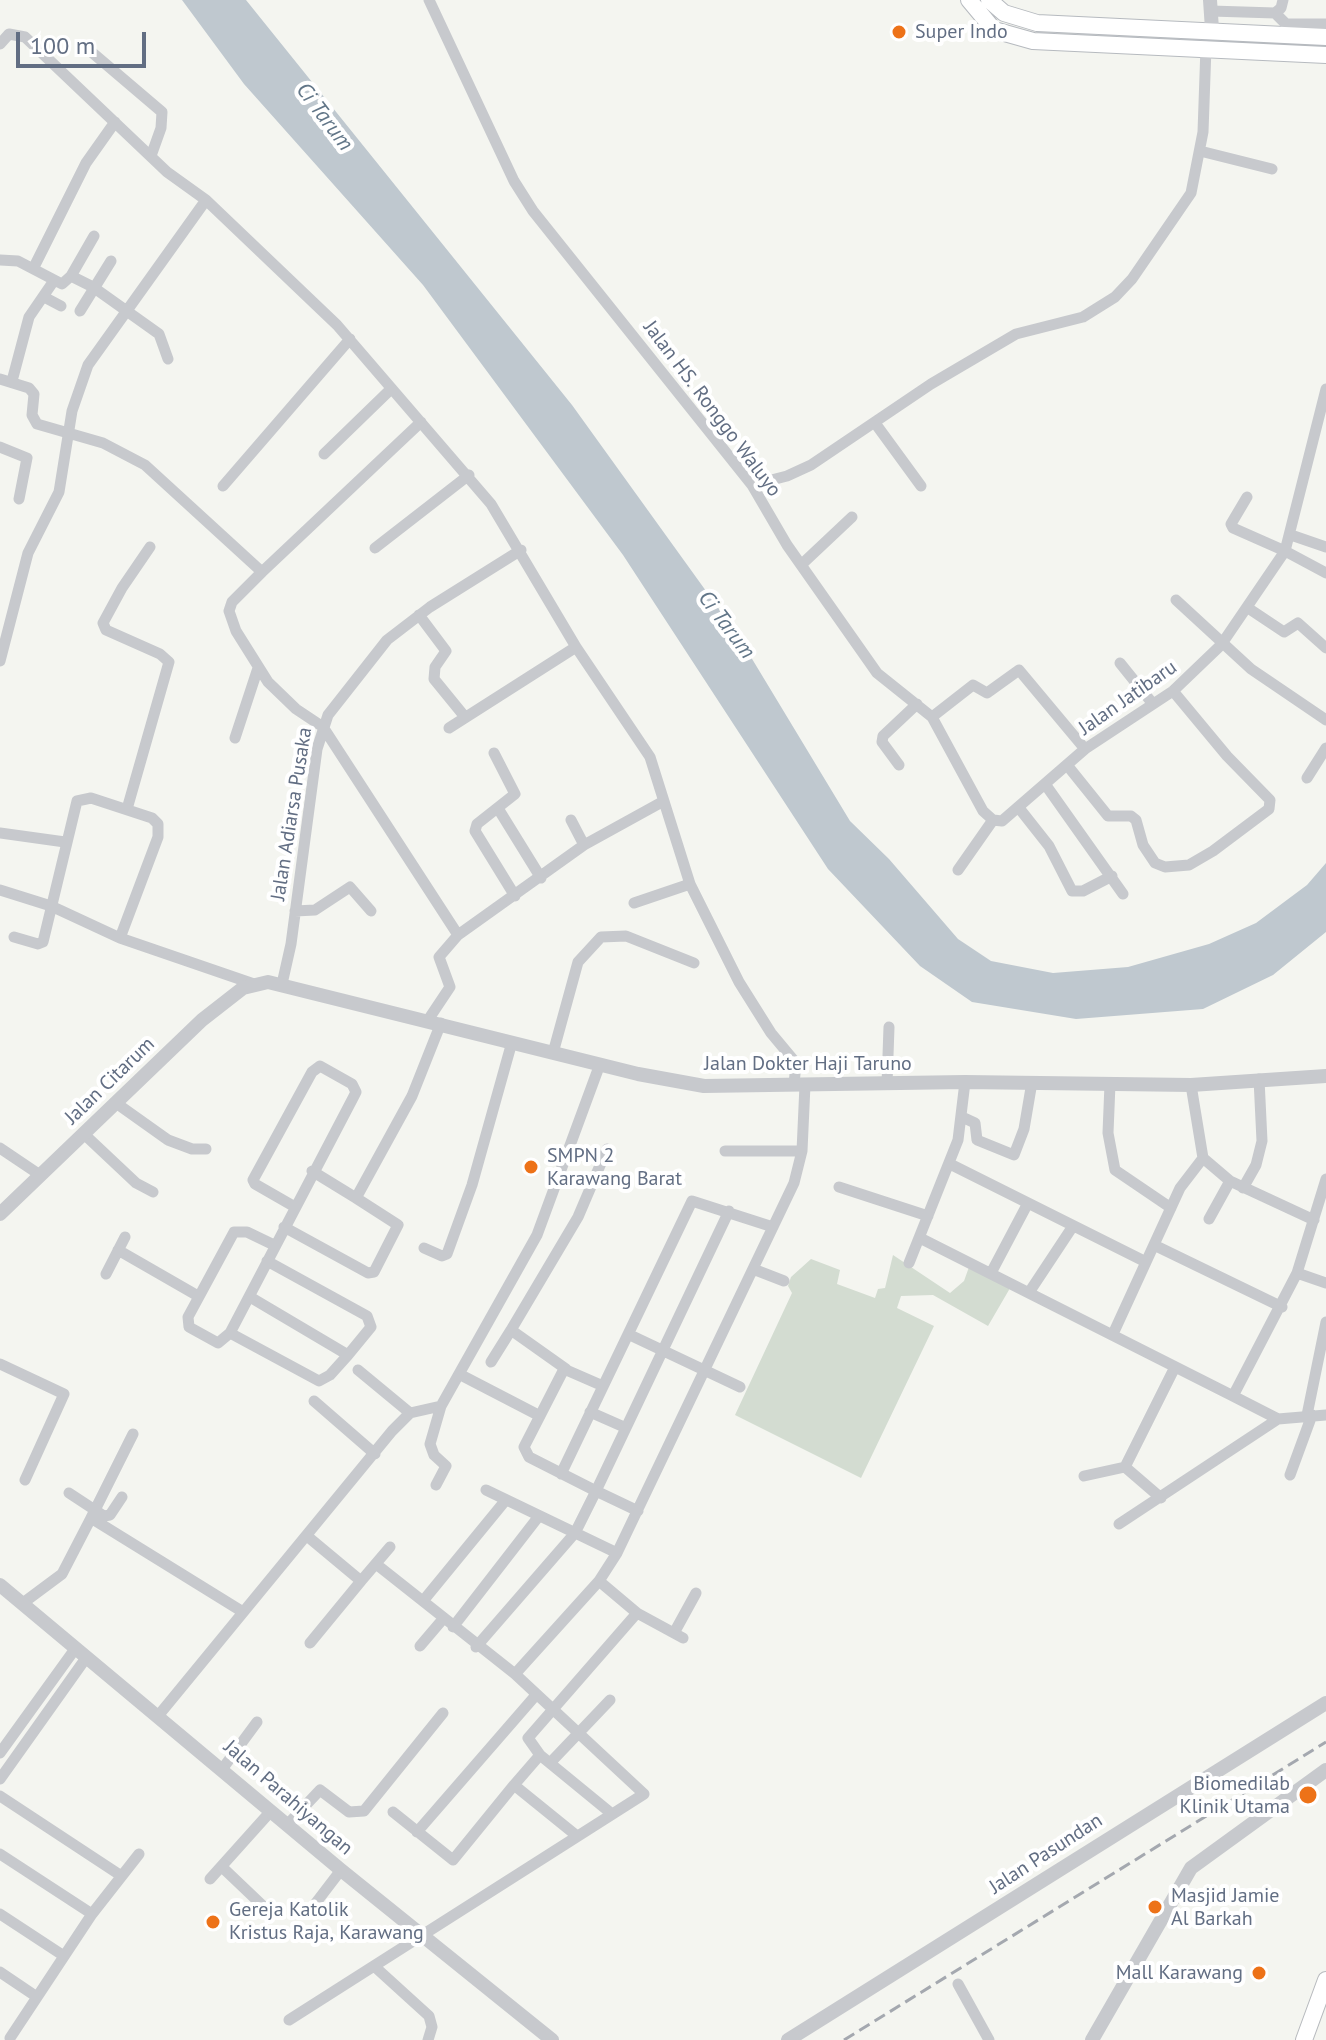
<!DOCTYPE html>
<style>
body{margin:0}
#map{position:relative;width:1326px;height:2040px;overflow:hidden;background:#f4f5f0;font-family:"PT Sans",sans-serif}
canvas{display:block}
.scale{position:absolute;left:16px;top:32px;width:130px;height:36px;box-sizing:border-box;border:4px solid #626e83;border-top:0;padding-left:10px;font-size:24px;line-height:28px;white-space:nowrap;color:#626e83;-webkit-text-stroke:6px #fff;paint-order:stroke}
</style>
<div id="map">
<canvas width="1326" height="2040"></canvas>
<div class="scale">100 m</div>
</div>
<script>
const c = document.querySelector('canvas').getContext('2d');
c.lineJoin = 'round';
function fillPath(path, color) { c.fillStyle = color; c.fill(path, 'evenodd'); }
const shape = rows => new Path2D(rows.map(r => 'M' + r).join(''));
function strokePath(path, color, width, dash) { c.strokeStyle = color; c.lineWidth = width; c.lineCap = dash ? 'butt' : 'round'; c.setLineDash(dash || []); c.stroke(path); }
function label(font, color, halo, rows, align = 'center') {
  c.font = font + ' "PT Sans",sans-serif'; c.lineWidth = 8; c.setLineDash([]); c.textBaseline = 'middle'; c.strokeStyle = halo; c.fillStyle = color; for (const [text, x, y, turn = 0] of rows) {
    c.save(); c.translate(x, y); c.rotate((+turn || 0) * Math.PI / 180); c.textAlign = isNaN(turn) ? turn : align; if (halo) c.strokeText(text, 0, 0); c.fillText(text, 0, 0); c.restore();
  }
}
fillPath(shape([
 [893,1255,950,1293,964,1281,969,1267,1013,1283,988,1326,933,1295,901,1296,897,1308,934,1326,861,1478,735,1415,792,1293,788,1286,791,1277,811,1259,840,1270,837,1284,875,1298,878,1289,885,1288]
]), '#d3dcd1');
fillPath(shape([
 [182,0,246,0,572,405,737,634,850,821,889,859,958,939,991,961,1053,973,1128,967,1209,944,1256,923,1307,885,1326,863,1326,932,1273,975,1203,1009,1076,1019,972,1002,920,966,828,869,623,555,423,285,244,84]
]), '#bfc8cf');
const secondary = shape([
 [969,0,994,30,1033,41,1326,55],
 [989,0,1004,13,1037,23,1326,37]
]);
const primary = shape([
 [1304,2040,1326,1980]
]);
strokePath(secondary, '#b6babf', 18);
strokePath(primary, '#b7babe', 18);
strokePath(shape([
 [429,0,514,181,533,211,752,485,787,545,877,673,932,717,983,811,993,820],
 [1211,11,1275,13],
 [1275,13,1286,24,1326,24],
 [1275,13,1281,8,1283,0],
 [0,44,9,34,25,37,167,172,206,200,337,325,491,504,576,647,650,757,690,884,739,982,771,1033,796,1063,794,1085],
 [88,49,162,112,161,128,151,156],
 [1200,151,1272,169],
 [0,260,18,261,62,284,71,276,94,236],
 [34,267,86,163,115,122],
 [71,276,93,287,159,334,168,359],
 [44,297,61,306],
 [80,311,111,261],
 [0,379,29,388,34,394,32,415,37,424,103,443,145,465,262,572],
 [12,381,29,317,53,282],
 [421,422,262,572,232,602,229,611,236,631,268,682,296,709,323,727,458,935],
 [875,423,921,486],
 [0,447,27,458,19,499],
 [324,454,391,389],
 [752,485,787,476,811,465,931,384,1016,334,1083,317,1115,297,1132,279,1191,193,1203,132,1206,47],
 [223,486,350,339],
 [1247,497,1231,524,1233,528,1285,551,1326,573],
 [1291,535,1326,547],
 [375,548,469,475],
 [801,565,852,517],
 [1176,600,1251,669,1326,720],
 [1248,608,1284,632,1298,623,1326,648],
 [419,615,446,651,435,667,434,679,465,717],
 [0,661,28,553,59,492,72,411,88,365,206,200],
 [1120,663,1153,704],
 [932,717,973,685,987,693,1019,670,1085,749],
 [449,728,576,647],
 [235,738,258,668],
 [494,753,515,794,477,824,475,831,515,896],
 [899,765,882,742,883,736,917,704],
 [1067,765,1108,816,1131,816,1136,820,1143,845,1155,863,1165,867,1189,865,1213,851,1269,809,1270,800,1227,756,1173,691],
 [1307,778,1326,748],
 [1045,784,1123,894],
 [1019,808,1049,846,1072,891,1083,891,1112,876],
 [127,809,169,662,160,654,106,630,103,623,122,588,150,547],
 [499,810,541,878],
 [571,820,584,845],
 [993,820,1002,821,1085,749,1173,691,1221,645,1285,551,1326,389],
 [0,833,65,842],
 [958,870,993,820],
 [0,890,51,906,120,938],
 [634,903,690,884],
 [295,911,315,910,350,887,371,911],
 [14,937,38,944,43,942,77,801,91,798,152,818,158,824,158,837,120,938,254,984],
 [282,984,291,944,317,749,328,715,387,640,430,607,521,550],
 [428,1020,450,987,439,957,458,935,584,845,662,802],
 [553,1053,578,962,601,937,626,936,694,963],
 [887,1084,889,1027],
 [1110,1084,1108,1133,1115,1170,1171,1208],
 [116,1103,168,1140,192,1149,206,1149],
 [962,1117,975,1123,977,1140,1014,1155,1024,1129,1032,1082],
 [85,1135,136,1183,153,1192],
 [0,1148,40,1175],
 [725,1151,802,1151],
 [1203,1158,1230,1181,1314,1220],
 [950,1164,1146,1262],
 [312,1171,356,1198,412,1096,441,1023],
 [839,1187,928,1216],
 [1243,1188,1256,1165,1262,1141,1259,1079],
 [1209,1219,1230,1181],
 [284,1227,368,1273,374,1272,398,1225,356,1198],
 [920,1238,1233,1396],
 [274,1245,247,1232,234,1232,188,1317,189,1327,218,1343,230,1333,353,1098,356,1092,352,1084,320,1066,312,1072,253,1180,255,1184,295,1207],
 [1154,1245,1282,1307],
 [424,1248,442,1256,447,1254,472,1185,512,1042],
 [118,1250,198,1296],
 [909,1263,958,1140,965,1082],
 [753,1269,784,1281],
 [991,1273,1028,1203],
 [1297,1273,1326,1283],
 [106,1274,125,1237],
 [1030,1291,1073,1226],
 [250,1297,348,1355,371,1327,367,1316,267,1261],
 [511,1330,578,1217,607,1149],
 [230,1333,319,1381,330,1375,348,1355],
 [1113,1334,1180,1188,1203,1158,1191,1085],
 [630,1335,740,1387],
 [491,1362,511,1330,566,1369],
 [0,1364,64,1394,25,1480],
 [358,1370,410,1413],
 [459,1374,540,1416],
 [314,1401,375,1454],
 [590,1412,624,1427],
 [1307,1415,1326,1322],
 [1278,1419,1233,1396,1297,1273,1326,1179],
 [1125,1467,1161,1498],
 [561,1474,692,1201,773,1227],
 [1290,1475,1312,1415],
 [1084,1476,1125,1467,1175,1367],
 [436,1485,446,1466,434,1455,430,1444,441,1406,537,1235,600,1064],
 [486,1490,617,1553],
 [69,1493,104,1516,110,1515,122,1497],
 [638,1511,596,1491,729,1211],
 [91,1518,133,1434],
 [1119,1524,1278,1419,1326,1415],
 [307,1536,361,1581,390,1547],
 [599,1581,637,1613,528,1738,540,1755,612,1814],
 [423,1601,505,1501],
 [23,1603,62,1574,91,1518,243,1612],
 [637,1613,683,1638],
 [453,1627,539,1516],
 [674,1633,696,1593],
 [310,1643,361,1581],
 [420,1646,443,1619],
 [476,1647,575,1533,596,1491,529,1457,524,1447,564,1369,603,1386],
 [515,1674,599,1581,617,1553,794,1183,802,1151,805,1085],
 [158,1716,392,1431,410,1413,441,1406],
 [0,1753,75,1649],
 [550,1763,610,1700],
 [223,1768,257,1722],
 [0,1779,86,1658],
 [514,1785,540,1755],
 [0,1796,120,1875],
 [393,1812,453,1860,514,1785,577,1836],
 [287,1825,320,1790,349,1812,364,1811,443,1713],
 [417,1832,536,1695],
 [0,1854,92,1914],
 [222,1867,264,1907],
 [210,1879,271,1811],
 [315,1904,341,1870],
 [0,1914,64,1956],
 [374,1966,429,2016,432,2027,428,2040],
 [0,1972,37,1997],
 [958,1984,989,2040],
 [289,2020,644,1794,515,1674,376,1564],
 [10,2038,92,1914,139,1854]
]), '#c7c9cd', 11);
strokePath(shape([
 [1210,0,1212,29],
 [0,1214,202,1020,243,988,268,982,638,1074,704,1086,965,1082,1191,1085,1326,1076],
 [0,1585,341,1870,552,2040],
 [788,2040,1326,1703],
 [1092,2040,1191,1868,1326,1770]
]), '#c7c9cd', 14);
strokePath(secondary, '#fff', 16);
strokePath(primary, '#fff', 16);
strokePath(shape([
 [844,2040,1326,1742]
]), '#a4a8af', 3, [12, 6]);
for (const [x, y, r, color] of [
 [899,32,8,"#ed7218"],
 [531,1167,8,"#ed7218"],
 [1308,1795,10,"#ed7218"],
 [1155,1907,8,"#ed7218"],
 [213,1922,8,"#ed7218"],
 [1259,1973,8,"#ed7218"]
]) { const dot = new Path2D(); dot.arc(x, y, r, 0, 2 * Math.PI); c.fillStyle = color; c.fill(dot); strokePath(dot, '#fff', 3); }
label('20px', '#626e83', '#fff', [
 ["Super Indo",915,32],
 ["SMPN 2",547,1156],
 ["Karawang Barat",547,1179],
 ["Biomedilab",1290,1784,"right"],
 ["Klinik Utama",1290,1807,"right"],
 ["Masjid Jamie",1171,1896],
 ["Al Barkah",1171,1919],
 ["Gereja Katolik",229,1910],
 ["Kristus Raja, Karawang",229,1933],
 ["Mall Karawang",1243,1973,"right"]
], 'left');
label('20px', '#626e83', '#fff', [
 ["Jalan HS. Ronggo Waluyo",712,409,53],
 ["Jalan Jatibaru",1128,698,-35],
 ["Jalan Adiarsa Pusaka",292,814,-81],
 ["Jalan Dokter Haji Taruno",808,1064],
 ["Jalan Citarum",110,1081,-44],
 ["Jalan Parahiyangan",288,1798,41],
 ["Jalan Pasundan",1046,1854,-33]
]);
label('italic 22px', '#627688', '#fff', [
 ["Ci Tarum",324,117,53],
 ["Ci Tarum",726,625,53]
]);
</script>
